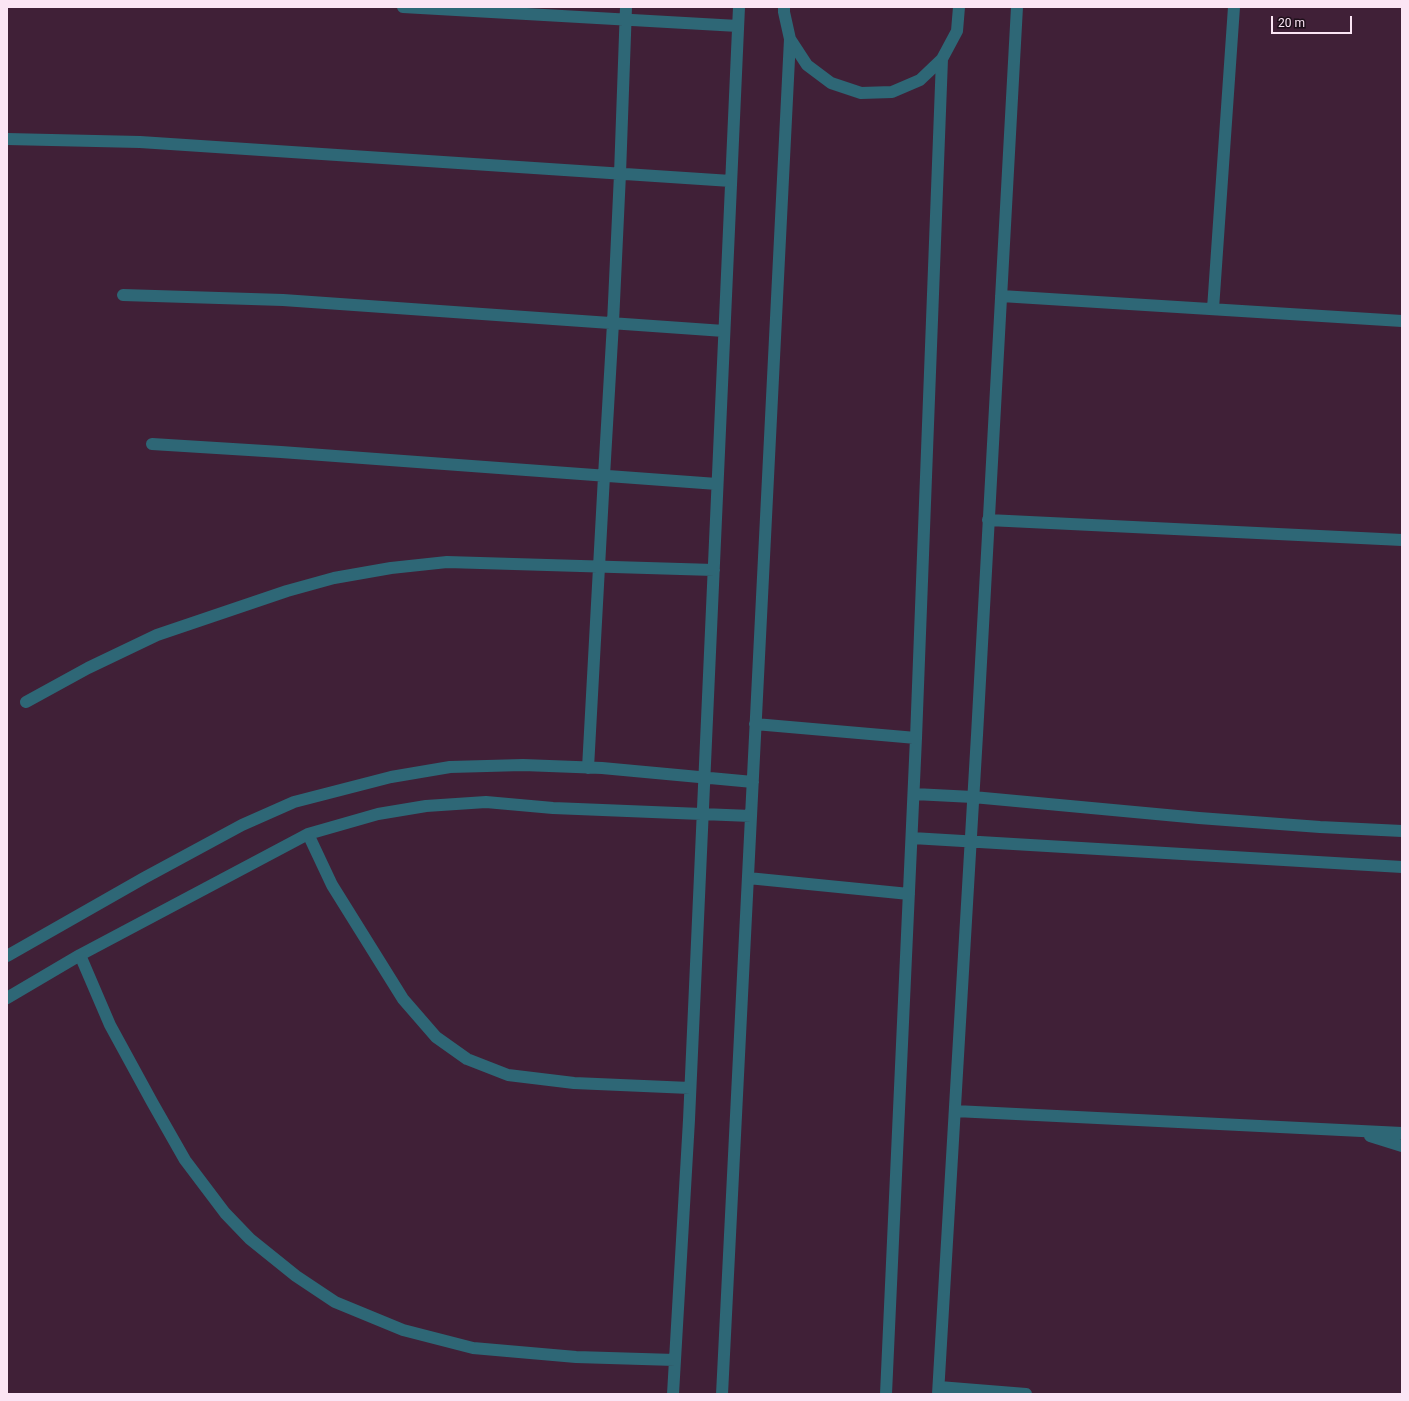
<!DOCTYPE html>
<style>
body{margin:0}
#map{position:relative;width:1409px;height:1401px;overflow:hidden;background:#402037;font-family:Roboto,sans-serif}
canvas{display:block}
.frame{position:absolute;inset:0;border:8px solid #fbe5f4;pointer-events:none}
.scale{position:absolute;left:1271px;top:16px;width:81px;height:18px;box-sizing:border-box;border:2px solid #fbe5f4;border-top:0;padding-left:5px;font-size:12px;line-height:14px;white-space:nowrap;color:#fbe5f4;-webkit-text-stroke:3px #1e0f1a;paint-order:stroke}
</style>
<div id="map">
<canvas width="1409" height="1401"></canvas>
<div class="frame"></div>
<div class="scale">20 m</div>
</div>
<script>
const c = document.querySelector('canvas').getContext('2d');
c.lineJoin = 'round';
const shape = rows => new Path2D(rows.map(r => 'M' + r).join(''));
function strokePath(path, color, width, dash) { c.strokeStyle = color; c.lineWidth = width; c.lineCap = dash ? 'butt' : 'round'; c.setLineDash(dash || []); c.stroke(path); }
strokePath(shape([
 [403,7,738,26],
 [784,7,784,12,790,39,807,65,831,83,861,93,892,92,920,80,942,59,957,31,959,7],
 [7,139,140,142,731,181],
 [123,295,283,300,724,331],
 [1001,296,1402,321],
 [1213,309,1234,7],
 [152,444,281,452,717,484],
 [988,520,1402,540],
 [26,702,88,668,157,635,287,591,334,578,391,568,447,562,714,570],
 [755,724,916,738],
 [588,768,604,476,613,323,620,174,626,7],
 [914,794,973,797,1199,818,1320,827,1402,831],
 [308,834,332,885,403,999,436,1037,467,1059,508,1075,574,1083,690,1088],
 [912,838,1402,867],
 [748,878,909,894],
 [80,955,110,1025,152,1102,185,1160,225,1213,250,1239,296,1276,335,1302,403,1330,473,1348,576,1357,675,1360],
 [7,956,144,878,242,825,294,802,391,777,450,767,523,765,602,768,753,782],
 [7,998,80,955,308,834,378,814,426,806,486,802,553,808,751,816],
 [955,1111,1402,1133],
 [1370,1136,1402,1146],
 [939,1387,1026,1394],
 [673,1394,689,1120,739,7],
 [722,1394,790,39],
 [886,1394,916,738,942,59],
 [938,1394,977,735,1017,7]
]), '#2e6776', 12);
</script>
